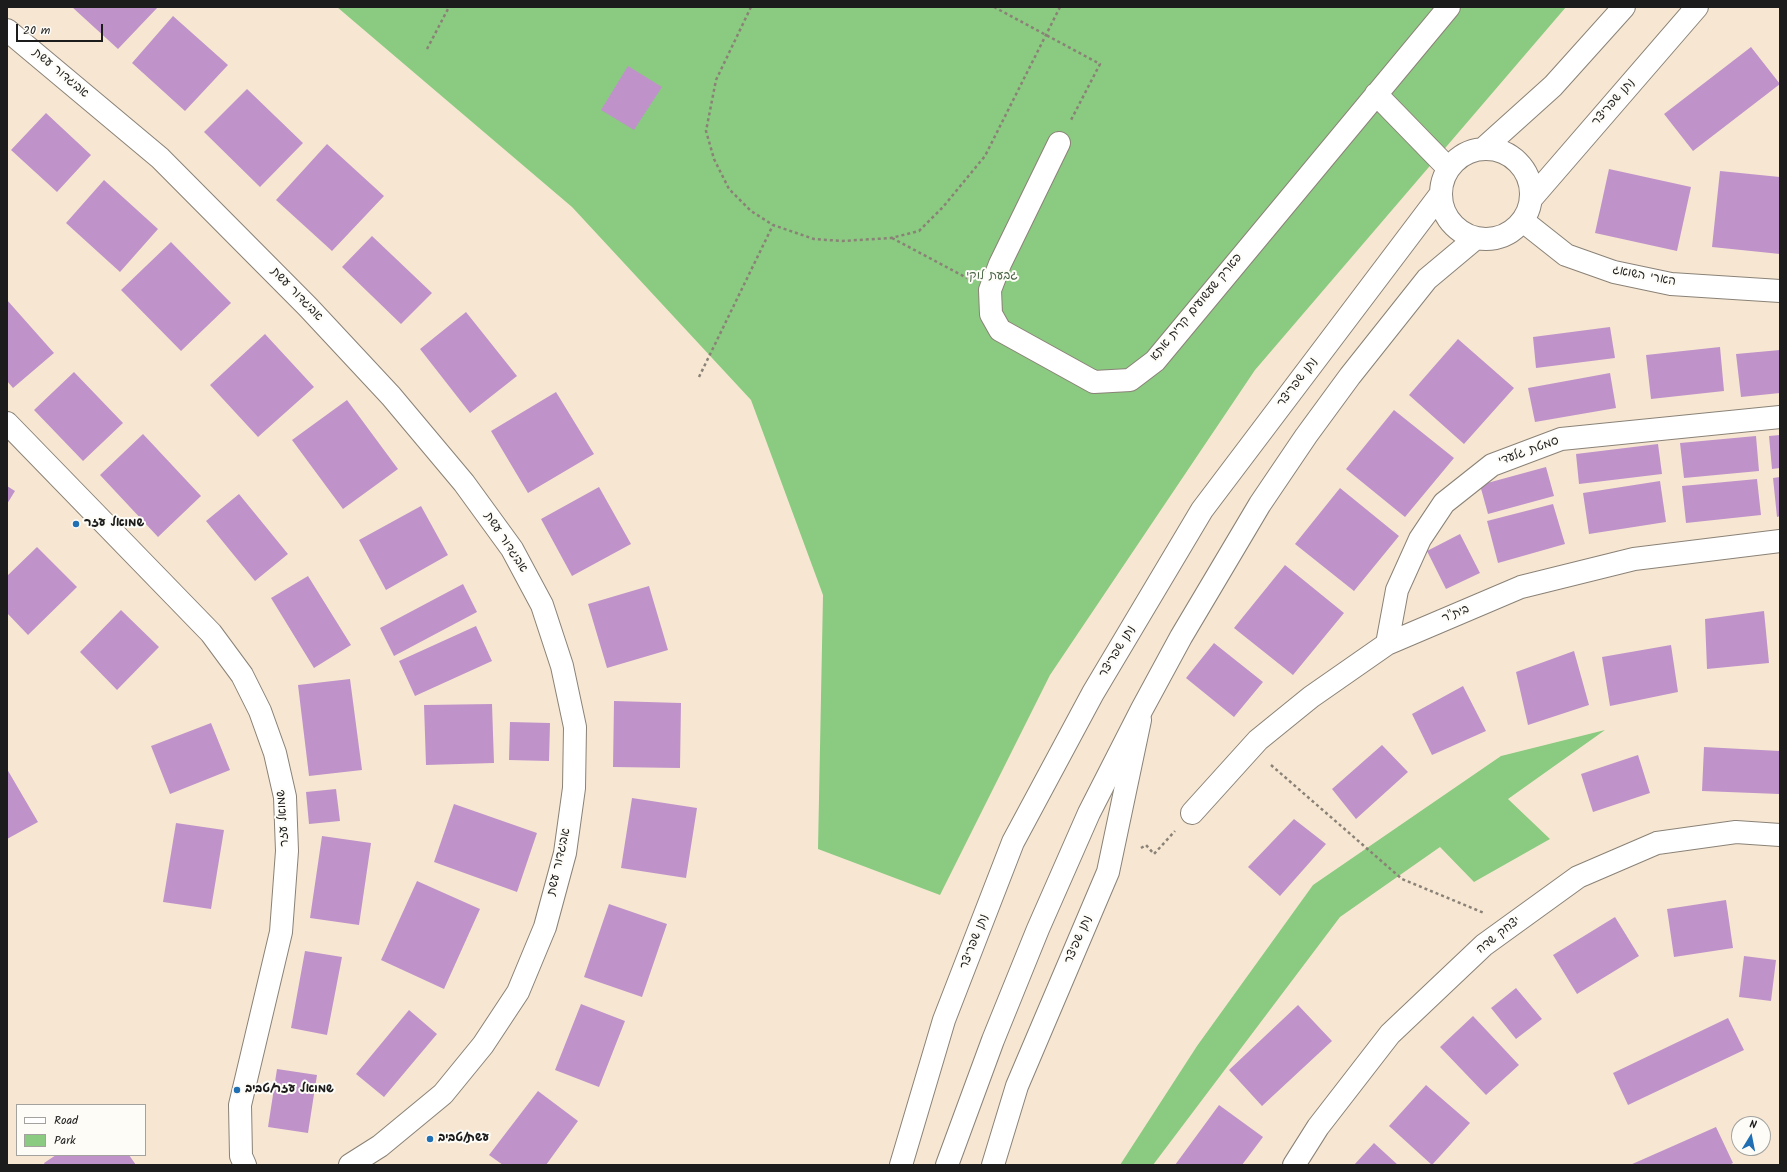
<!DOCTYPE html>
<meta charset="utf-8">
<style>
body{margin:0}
#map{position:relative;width:1787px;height:1172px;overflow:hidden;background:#f7e7d2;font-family:Kalam,sans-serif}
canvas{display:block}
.frame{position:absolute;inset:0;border:8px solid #1c1c1c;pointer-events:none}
.legend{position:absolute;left:16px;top:1104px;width:130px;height:52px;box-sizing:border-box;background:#fdfcf7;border:1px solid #a3a29f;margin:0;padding:5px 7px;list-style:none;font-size:12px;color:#1c1c1c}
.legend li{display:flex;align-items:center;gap:8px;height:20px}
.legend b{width:20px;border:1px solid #a3a29f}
.north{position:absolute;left:1731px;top:1116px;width:40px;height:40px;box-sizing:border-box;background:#fdfcf7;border:1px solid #a3a29f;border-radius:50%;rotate:10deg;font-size:11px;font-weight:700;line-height:16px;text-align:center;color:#1c1c1c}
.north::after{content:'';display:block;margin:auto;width:14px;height:18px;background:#1f6fb2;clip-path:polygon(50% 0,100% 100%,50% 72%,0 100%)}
.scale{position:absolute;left:16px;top:24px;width:87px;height:18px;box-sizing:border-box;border:2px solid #1c1c1c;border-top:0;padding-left:5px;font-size:12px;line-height:14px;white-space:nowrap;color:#1c1c1c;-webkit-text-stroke:3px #fdfcf7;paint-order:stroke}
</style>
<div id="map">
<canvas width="1787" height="1172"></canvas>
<div class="frame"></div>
<ul class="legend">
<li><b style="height:5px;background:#fff"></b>Road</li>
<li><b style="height:11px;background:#8bca81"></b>Park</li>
</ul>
<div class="north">N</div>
<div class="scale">20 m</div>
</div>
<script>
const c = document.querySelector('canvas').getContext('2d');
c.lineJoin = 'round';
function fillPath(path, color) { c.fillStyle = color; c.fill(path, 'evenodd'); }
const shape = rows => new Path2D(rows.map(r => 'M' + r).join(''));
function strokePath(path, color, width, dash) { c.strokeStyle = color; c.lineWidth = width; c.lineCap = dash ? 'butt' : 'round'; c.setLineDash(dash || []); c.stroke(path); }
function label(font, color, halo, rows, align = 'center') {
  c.font = font + ' Kalam,"Playpen Sans Hebrew",sans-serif'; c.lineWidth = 4; c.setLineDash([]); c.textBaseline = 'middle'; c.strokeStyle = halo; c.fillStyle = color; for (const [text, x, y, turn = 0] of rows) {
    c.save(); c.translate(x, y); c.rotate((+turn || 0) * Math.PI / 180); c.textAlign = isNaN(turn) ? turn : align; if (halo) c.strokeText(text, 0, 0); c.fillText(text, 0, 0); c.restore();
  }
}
fillPath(shape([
 [337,7,1566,7,1255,370,1050,675,940,895,818,849,823,595,751,400,572,207],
 [1605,730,1508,799,1550,839,1474,882,1440,847,1340,917,1153,1165,1120,1165,1197,1046,1313,885,1501,756]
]), '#8bca81');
fillPath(shape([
 [72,7,158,7,118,49],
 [173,16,228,65,185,111,132,63],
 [1751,47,1780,84,1693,151,1664,114],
 [628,66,662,87,634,130,601,110],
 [247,89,303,143,260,187,204,132],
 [46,113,91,155,57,192,11,150],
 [327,144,384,196,332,251,276,200],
 [1609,169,1691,187,1677,251,1595,233],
 [1720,171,1780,177,1780,254,1712,247],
 [104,180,158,229,120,272,66,223],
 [372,236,432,293,401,324,342,267],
 [171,242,231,303,181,351,121,290],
 [7,300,54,353,13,388,7,381],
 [466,312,517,376,470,413,420,349],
 [1610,327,1615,358,1536,368,1533,337],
 [265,334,314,387,258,437,210,385],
 [1458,339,1514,388,1464,444,1409,395],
 [1720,347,1724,391,1651,399,1646,355],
 [1780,350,1780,393,1741,397,1736,354],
 [74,372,123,423,83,461,34,410],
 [1610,373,1616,408,1535,422,1528,388],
 [556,392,594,454,528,493,491,431],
 [347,400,398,469,343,509,292,440],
 [1394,410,1454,458,1405,517,1346,469],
 [143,434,201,496,158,537,100,475],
 [1780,435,1780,468,1772,469,1769,436],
 [1756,436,1759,471,1684,478,1680,443],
 [1658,444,1662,474,1579,484,1576,454],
 [1546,467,1554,496,1488,514,1480,485],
 [1780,477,1780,516,1777,517,1773,478],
 [1757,479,1761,515,1686,523,1682,486],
 [1660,481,1666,522,1589,534,1583,493],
 [7,486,15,491,7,504],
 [599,487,631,544,572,576,541,519],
 [1340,488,1399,536,1354,591,1295,544],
 [239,494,288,554,255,581,206,521],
 [1553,504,1565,544,1498,563,1487,521],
 [421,506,448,555,386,590,359,540],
 [1460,534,1480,573,1446,589,1427,551],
 [37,547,77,587,28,635,7,613,7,576],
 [1285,565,1344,613,1293,675,1234,628],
 [308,576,351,645,314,668,271,598],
 [463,584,477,612,394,656,380,628],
 [649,586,668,650,607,668,588,604],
 [121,610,159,647,117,690,80,652],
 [1764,611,1769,663,1707,669,1705,619],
 [476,626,492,661,415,696,399,661],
 [1214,643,1263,682,1234,717,1186,678],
 [1671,645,1678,692,1610,706,1602,657],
 [1574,651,1589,705,1528,725,1516,672],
 [350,679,362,770,309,776,298,685],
 [1463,686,1486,731,1432,755,1412,714],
 [614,701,681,703,680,768,613,767],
 [492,704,494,763,426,765,424,705],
 [510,722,550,723,549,761,509,760],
 [211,723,230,770,170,794,151,746],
 [1382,745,1408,772,1356,819,1332,789],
 [1704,747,1780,751,1779,794,1702,791],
 [1638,755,1650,793,1593,812,1581,774],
 [7,769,38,822,7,839],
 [336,789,340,821,309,824,306,792],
 [632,798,697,808,686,878,621,868],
 [454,804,537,833,517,892,434,862],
 [1294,819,1326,844,1280,896,1248,867],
 [176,823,224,830,211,909,163,902],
 [322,836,371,843,359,925,310,918],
 [417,881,480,909,444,989,381,960],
 [1726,900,1733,948,1674,957,1667,909],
 [609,904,667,924,642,997,584,977],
 [1615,917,1639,956,1577,994,1553,955],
 [305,951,342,957,327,1035,291,1028],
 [1744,956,1776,960,1771,1001,1739,997],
 [1516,988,1542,1019,1516,1039,1491,1008],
 [581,1004,625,1021,599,1087,555,1070],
 [1298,1005,1332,1041,1262,1106,1229,1070],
 [409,1010,437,1034,384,1097,356,1074],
 [1473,1016,1519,1065,1486,1095,1440,1047],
 [1728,1018,1744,1050,1628,1105,1613,1073],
 [277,1069,317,1075,308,1133,268,1127],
 [1426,1085,1470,1123,1432,1165,1389,1126],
 [538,1091,578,1121,546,1165,503,1165,489,1155],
 [1219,1105,1263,1137,1242,1165,1175,1165],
 [1716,1127,1733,1163,1729,1165,1630,1165],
 [1374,1143,1398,1165,1354,1165],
 [56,1155,129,1155,136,1165,45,1165,44,1163]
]), '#bf93ca');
const minor = shape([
 [7,30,160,158,308,307,391,396,464,483,512,549,542,605,562,666,575,727,574,788,565,853,545,927,518,992,483,1045,443,1094,380,1146,350,1165],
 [1376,94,1448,168],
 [1059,143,1000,264,990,290,991,314,1000,330,1094,382,1130,380,1155,361,1449,7],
 [1523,221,1566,255,1614,272,1671,284,1780,291],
 [1387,644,1397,590,1420,539,1444,503,1492,465,1561,439,1780,417],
 [1192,813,1258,740,1311,697,1387,644,1521,587,1634,559,1780,541],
 [993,1165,1017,1086,1108,872,1140,720],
 [1294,1165,1318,1127,1390,1034,1484,945,1578,877,1657,843,1736,832,1780,835]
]);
const tertiary = shape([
 '1441 194a45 45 0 1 1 90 0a45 45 0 1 1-90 0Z',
 [1483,149,1553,86,1624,7],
 [1531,199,1697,7],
 [7,423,211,633,242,675,260,711,275,753,285,797,287,851,281,932,240,1105,241,1156,245,1165],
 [901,1165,944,1020,1013,842,1093,693,1202,510,1440,195],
 [947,1165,993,1040,1038,929,1089,813,1142,709,1181,637,1260,504,1306,436,1350,376,1427,279,1476,238]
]);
strokePath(minor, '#8a8277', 24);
strokePath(tertiary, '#8a8277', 24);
strokePath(shape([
 [751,7,716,80,706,131,714,159,729,189,751,211,773,225,814,239,842,241,891,238,919,231,943,207,985,156,1060,7],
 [994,7,1100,64,1071,120],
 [427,49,449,7],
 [892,238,967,278],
 [699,377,773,225],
 [1271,765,1402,879,1484,913],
 [1141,848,1146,845,1154,854,1175,831]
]), '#8a8277', 2.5, [3, 3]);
strokePath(minor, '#fff', 22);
strokePath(tertiary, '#fff', 22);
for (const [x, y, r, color] of [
 [76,524,4,"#1f6fb2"],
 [237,1090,4,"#1f6fb2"],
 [430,1139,4,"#1f6fb2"]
]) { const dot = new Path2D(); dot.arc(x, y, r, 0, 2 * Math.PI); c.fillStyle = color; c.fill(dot); strokePath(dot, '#fdfcf7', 1.5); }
label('12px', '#1c1c1c', '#fdfcf7', [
 ["אביגדור עשת",60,74,40],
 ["נתן שפריצר",1614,103,-49],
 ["הארי השואג",1644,277,11],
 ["אביגדור עשת",296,295,46],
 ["פארק שעשועים קרית אתא",1197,308,-50],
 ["נתן שפריצר",1298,383,-53],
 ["סמטת גלעדי",1529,452,-20],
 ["אביגדור עשת",505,543,57],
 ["בית\"ר",1456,615,-23],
 ["נתן שפריצר",1118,652,-59],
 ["שמואל עזר",284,818,-94],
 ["אביגדור עשת",560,862,-77],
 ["יצחק שדה",1499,936,-38],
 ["נתן שפיצר",1079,940,-67],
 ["נתן שפריצר",975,942,-69]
]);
label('12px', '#486244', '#fdfcf7', [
 ["גבעת לוקי",992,277]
]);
label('bold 12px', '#1c1c1c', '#fdfcf7', [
 ["שמואל עזר",84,524],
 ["שמואל עזר/טביב",245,1090],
 ["עשת/טביב",438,1139]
], 'left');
</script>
